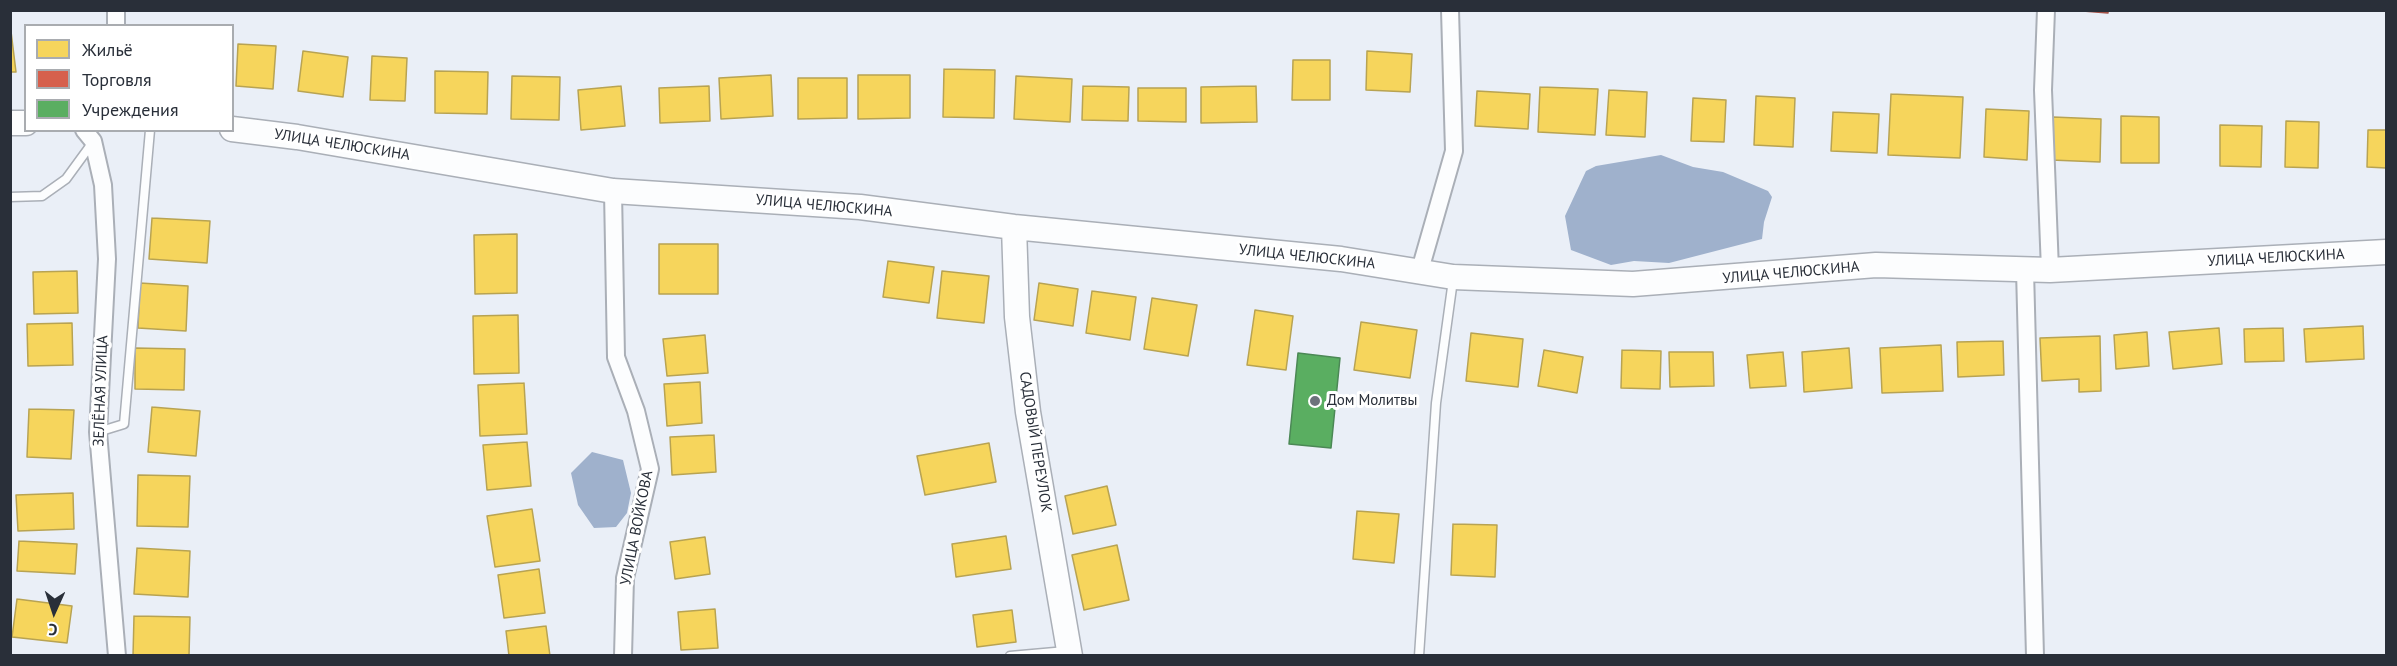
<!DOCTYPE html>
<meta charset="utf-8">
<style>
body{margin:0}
#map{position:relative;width:2397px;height:666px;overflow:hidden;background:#eaeff7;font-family:"PT Sans",sans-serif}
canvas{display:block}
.frame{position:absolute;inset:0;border:12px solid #292f39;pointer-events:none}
.legend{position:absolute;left:24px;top:24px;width:210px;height:108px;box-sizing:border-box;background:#fff;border:2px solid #a9acb0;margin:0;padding:8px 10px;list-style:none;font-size:18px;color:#292f39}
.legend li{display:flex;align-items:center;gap:12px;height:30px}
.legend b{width:30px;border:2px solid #a9acb0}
.north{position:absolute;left:24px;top:582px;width:60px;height:60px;-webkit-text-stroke:4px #fff;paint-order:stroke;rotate:183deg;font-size:16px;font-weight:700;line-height:24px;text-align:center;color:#292f39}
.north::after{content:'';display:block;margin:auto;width:21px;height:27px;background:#292f39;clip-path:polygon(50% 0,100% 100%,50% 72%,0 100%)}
</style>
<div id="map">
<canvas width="2397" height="666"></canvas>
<div class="frame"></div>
<ul class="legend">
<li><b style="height:16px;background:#f6d55c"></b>Жильё</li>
<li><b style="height:16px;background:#d6604d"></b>Торговля</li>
<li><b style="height:16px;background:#5aae61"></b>Учреждения</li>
</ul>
<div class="north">С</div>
</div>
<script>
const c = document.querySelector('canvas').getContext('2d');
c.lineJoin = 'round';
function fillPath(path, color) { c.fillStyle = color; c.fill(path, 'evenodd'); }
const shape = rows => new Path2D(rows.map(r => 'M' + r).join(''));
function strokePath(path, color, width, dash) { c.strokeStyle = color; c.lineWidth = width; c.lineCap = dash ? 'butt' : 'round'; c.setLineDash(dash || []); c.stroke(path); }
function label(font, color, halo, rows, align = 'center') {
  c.font = font + ' "PT Sans",sans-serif'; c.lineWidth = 6; c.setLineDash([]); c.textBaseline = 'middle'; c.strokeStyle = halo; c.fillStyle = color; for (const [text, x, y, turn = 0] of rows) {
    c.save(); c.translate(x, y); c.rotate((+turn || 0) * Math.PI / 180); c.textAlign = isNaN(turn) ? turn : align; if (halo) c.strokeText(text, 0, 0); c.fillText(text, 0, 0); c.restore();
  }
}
fillPath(shape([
 [1661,155,1693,167,1723,172,1768,191,1772,197,1764,222,1762,239,1669,263,1634,261,1611,265,1571,250,1565,216,1586,171,1596,166],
 [592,452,623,460,631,493,627,513,616,527,594,528,578,505,571,473]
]), '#9fb1cc');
const homes = shape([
 [10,23,16,72,10,72,10,23],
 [238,44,276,46,273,89,236,86,238,44],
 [303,51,348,57,343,97,298,91,303,51],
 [1367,51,1412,54,1410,92,1366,90,1367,51],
 [372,56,407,58,405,101,370,100,372,56],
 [1293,60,1330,60,1330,100,1292,100,1293,60],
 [944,69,995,70,994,118,943,117,944,69],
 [435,71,488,72,487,114,435,113,435,71],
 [771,75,773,116,721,119,719,78,771,75],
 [858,75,910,75,910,118,858,119,858,75],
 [512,76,560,77,559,120,511,119,512,76],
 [1016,76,1072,79,1070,122,1014,119,1016,76],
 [798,78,847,78,847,118,798,119,798,78],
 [621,86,625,126,581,130,578,90,621,86],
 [709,86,710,121,660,123,659,88,709,86],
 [1083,86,1129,87,1128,121,1082,120,1083,86],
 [1256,86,1257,122,1201,123,1201,87,1256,86],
 [1540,87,1598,89,1595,135,1538,132,1540,87],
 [1138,88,1186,88,1186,122,1138,121,1138,88],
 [1609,90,1647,92,1645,137,1606,135,1609,90],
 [1477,91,1530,94,1528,129,1475,126,1477,91],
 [1891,94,1963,97,1960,158,1888,155,1891,94],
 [1756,96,1795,98,1793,147,1754,145,1756,96],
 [1693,98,1726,100,1724,142,1691,141,1693,98],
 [1986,109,2029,111,2027,160,1984,157,1986,109],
 [1833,112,1879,114,1877,153,1831,151,1833,112],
 [2121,116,2159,117,2159,163,2121,163,2121,116],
 [2053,117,2101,119,2100,162,2051,160,2053,117],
 [2286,121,2319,122,2318,168,2285,167,2286,121],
 [2220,125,2262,126,2261,167,2220,166,2220,125],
 [2368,130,2386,130,2386,168,2367,167,2368,130],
 [152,218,210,221,207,263,149,259,152,218],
 [517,234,517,293,475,294,474,235,517,234],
 [659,244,718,244,718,294,659,294,659,244],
 [888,261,934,267,929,303,883,297,888,261],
 [77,271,78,313,34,314,33,272,77,271],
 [942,271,989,276,984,323,937,318,942,271],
 [140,283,188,286,186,331,138,328,140,283],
 [1039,283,1078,289,1073,326,1034,320,1039,283],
 [1092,291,1136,297,1130,340,1086,333,1092,291],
 [1152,298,1197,305,1188,356,1144,349,1152,298],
 [1255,310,1293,316,1286,370,1247,365,1255,310],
 [518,315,519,373,474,374,473,316,518,315],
 [1361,322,1417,330,1410,378,1354,370,1361,322],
 [72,323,73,365,28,366,27,324,72,323],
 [2363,326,2364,359,2306,362,2304,329,2363,326],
 [2219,328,2222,364,2173,369,2169,332,2219,328],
 [2283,328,2284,361,2245,362,2244,329,2283,328],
 [2147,332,2149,366,2116,369,2114,335,2147,332],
 [1471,333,1523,339,1518,387,1466,381,1471,333],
 [705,335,708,373,667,376,663,339,705,335],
 [2100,336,2101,391,2079,392,2079,379,2042,381,2040,338,2100,336],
 [2003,341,2004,375,1958,377,1957,342,2003,341],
 [1941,345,1943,391,1882,393,1880,348,1941,345],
 [135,348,185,349,184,390,135,389,135,348],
 [1849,348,1852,388,1804,392,1802,352,1849,348],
 [1544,350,1583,357,1577,393,1538,386,1544,350],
 [1622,350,1661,351,1660,389,1621,388,1622,350],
 [1669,352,1713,352,1714,386,1670,387,1669,352],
 [1783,352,1786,386,1750,388,1747,355,1783,352],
 [700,382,702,423,667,426,664,384,700,382],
 [524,383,527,434,480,436,478,385,524,383],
 [152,407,200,411,196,456,148,452,152,407],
 [29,409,74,410,71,459,27,457,29,409],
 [714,435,716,472,672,475,670,437,714,435],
 [527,442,531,486,487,490,483,445,527,442],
 [989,443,996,482,925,495,917,456,989,443],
 [138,475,190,476,188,527,137,526,138,475],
 [1107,486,1116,525,1073,534,1065,496,1107,486],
 [73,493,74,529,18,531,16,495,73,493],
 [532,509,540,561,495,567,487,516,532,509],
 [1357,511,1399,514,1394,563,1353,559,1357,511],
 [1453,524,1497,525,1495,577,1451,575,1453,524],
 [1006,536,1011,569,956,577,952,544,1006,536],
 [705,537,710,574,675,579,670,542,705,537],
 [19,541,77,544,75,574,17,571,19,541],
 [1117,545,1129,600,1084,610,1072,555,1117,545],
 [137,548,190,551,188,597,134,594,137,548],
 [539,569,545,613,504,618,498,575,539,569],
 [17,599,72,606,67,643,12,637,17,599],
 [715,609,718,648,681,650,678,612,715,609],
 [1012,610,1016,642,977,647,973,615,1012,610],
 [134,616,190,617,189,656,133,656,134,616],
 [546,626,550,656,509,656,506,631,546,626]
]);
fillPath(homes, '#f6d55c');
strokePath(homes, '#b8a352', 1.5);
const shops = shape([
 [2070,10,2108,10,2108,13,2070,10]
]);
fillPath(shops, '#d6604d');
strokePath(shops, '#a25147', 1.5);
const public = shape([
 [1298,353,1340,358,1331,448,1289,444,1298,353]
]);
fillPath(public, '#5aae61');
strokePath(public, '#4b8855', 1.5);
const lane = shape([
 [10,197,42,196,66,179,93,142],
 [98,432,124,424,150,130],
 [1010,656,1066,651],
 [1419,656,1436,403,1453,280]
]);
const street = shape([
 [116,10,116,26],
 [2046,10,2043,90,2050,270],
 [84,130,93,141,103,185,107,259,98,432,117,656],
 [613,191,616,357,636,411,650,469,625,578,623,656],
 [1420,270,1454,151,1450,10],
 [2025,270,2035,656]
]);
const secondary = shape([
 [10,123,26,123],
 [232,129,297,137,613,191,860,207,1014,227,1341,259,1453,277,1633,284,1876,265,2050,270,2386,252],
 [1014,227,1017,317,1028,412,1070,656]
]);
strokePath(lane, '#aaafb7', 11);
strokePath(street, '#aaafb7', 20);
strokePath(secondary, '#aaafb7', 27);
strokePath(lane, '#fcfdfe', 8);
strokePath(street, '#fcfdfe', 16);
strokePath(secondary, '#fcfdfe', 24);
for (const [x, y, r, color] of [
 [1315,401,6,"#6d727c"]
]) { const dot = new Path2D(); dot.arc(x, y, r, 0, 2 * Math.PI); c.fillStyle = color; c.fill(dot); strokePath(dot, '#fff', 2); }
label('15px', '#292f39', '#fff', [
 ["УЛИЦА ЧЕЛЮСКИНА",342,145,9],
 ["УЛИЦА ЧЕЛЮСКИНА",824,206,5],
 ["УЛИЦА ЧЕЛЮСКИНА",1307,257,6],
 ["УЛИЦА ЧЕЛЮСКИНА",2276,258,-3],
 ["УЛИЦА ЧЕЛЮСКИНА",1791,273,-5],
 ["ЗЕЛЁНАЯ УЛИЦА",101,391,-88],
 ["САДОВЫЙ ПЕРЕУЛОК",1035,442,81],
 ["УЛИЦА ВОЙКОВА",637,528,-79]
]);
label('15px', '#292f39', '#fff', [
 ["Дом Молитвы",1327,401]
], 'left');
</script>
